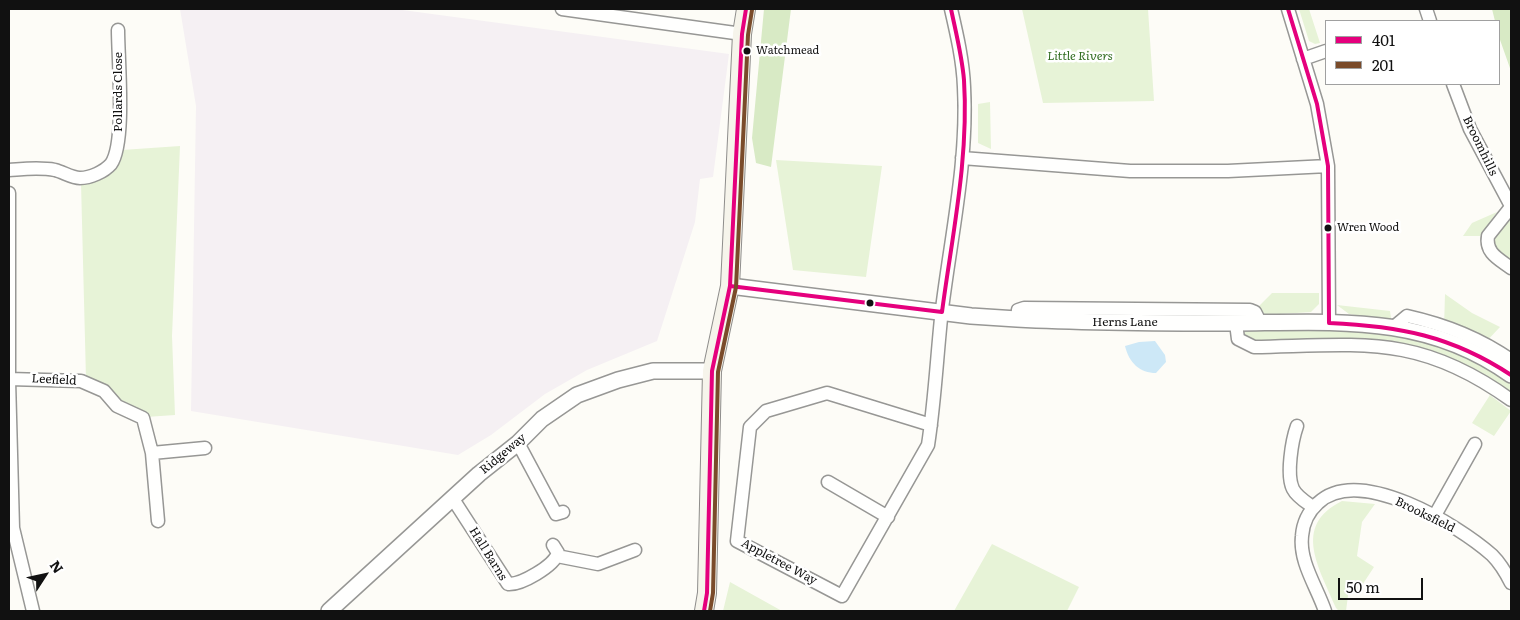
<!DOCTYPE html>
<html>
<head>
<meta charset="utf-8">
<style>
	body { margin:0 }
	#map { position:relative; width:1520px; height:620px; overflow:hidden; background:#fdfcf7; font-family:Literata,serif }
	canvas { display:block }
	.frame { position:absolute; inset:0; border:10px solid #111; pointer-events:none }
	.legend { position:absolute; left:1325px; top:20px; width:175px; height:65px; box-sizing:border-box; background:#fff; border:1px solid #a0a0a0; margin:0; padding:6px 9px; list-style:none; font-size:15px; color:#111 }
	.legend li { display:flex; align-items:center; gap:10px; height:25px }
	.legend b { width:25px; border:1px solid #a0a0a0 }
	.north { position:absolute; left:20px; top:550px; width:50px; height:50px; -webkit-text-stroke:4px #fff; paint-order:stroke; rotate:55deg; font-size:14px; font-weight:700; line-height:20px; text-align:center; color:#111 }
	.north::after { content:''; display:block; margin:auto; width:18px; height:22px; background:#111; clip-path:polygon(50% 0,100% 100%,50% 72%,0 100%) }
	.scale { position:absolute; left:1338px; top:578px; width:85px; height:22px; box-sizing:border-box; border:2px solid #111; border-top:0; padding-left:6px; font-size:15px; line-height:18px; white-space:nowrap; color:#111; -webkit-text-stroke:4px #fff; paint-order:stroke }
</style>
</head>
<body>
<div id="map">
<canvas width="1520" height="620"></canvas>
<div class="frame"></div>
<ul class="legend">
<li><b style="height:6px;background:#e5007d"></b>401</li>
<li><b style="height:6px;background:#7a4b2a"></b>201</li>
</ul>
<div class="north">N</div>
<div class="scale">50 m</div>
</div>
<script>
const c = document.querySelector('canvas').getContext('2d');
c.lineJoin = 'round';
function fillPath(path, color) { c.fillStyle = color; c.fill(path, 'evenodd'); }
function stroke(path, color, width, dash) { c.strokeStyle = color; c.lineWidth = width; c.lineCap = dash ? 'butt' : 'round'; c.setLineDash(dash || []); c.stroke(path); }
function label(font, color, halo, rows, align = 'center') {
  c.font = font + ' Literata,serif'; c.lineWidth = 5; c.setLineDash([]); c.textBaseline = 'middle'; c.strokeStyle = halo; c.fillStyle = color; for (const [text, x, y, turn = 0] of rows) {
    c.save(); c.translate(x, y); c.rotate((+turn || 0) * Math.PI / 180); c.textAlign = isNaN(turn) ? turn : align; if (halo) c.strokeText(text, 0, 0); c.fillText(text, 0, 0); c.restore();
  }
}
fillPath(new Path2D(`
	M180 9H395L729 54 713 177 700 179 695 222 657 341 587 370 545 394 491 435 458 455 191 411 196 106Z`), '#f5f0f3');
fillPath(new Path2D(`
	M1022 9H1148L1154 101 1043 103Z
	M1299 9H1309L1320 43 1315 44 1309 41Z
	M990 102 991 149 978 143V104Z
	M180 146 172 336 175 415 146 417 120 405 86 379 81 183 122 150Z
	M776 160 882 166 866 277 793 270Z
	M1497 212 1480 236H1463L1472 223Z
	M1511 219V263L1497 253 1491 240Z
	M1272 293H1319V304L1311 312 1265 315 1259 306Z
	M1445 294 1472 313 1500 327 1484 344 1444 328Z
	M1337 305 1390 311 1391 318 1387 320 1349 314Z
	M1246 329 1395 330 1446 348 1488 367 1511 382V396L1472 368 1445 356 1258 343 1244 336Z
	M1490 395 1511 411 1494 436 1472 423Z
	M1342 501 1375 504 1362 522 1357 556 1374 567 1357 593 1349 588 1346 611H1339L1336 608C1320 569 1291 526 1342 501Z
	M992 544 1079 587 1067 611H954Z
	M730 582 782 611H723Z`), '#e7f3d7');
fillPath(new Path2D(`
	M764 9H791L771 167 756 163 752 138Z
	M1492 9H1511V71L1499 37V21H1495Z`), '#d8eac5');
fillPath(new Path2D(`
	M1155 341 1165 355 1166 362 1156 373C1140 373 1129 363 1125 346L1139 342Z`), '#cde8f7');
const minor = new Path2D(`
	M562 9 742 34
	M1288 9 1317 104 1328 166 1329 323
	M1426 9 1430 21
	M1303 59 1326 51
	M1453 84 1470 129 1511 206
	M962 158 1130 171H1228L1328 166
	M9 170C24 169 39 167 55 170 63 172 72 178 80 178 90 178 104 172 111 164 126 143 118 59 118 30
	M9 193V377
	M1511 207 1488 236C1485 253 1499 259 1511 268
	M1017 319 1018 310 1024 308 1250 310 1255 312 1260 322
	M1236 323 1238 339 1254 347C1361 345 1418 333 1511 400
	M1395 326 1407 316C1443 324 1481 339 1511 360
	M9 379 81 381 104 391 117 406 143 418 152 453 158 521
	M9 380 13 528 33 611
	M931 425 827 393 766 411 750 427 737 541 842 596 928 445C935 400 937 354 942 309 951 236 968 161 964 87 963 61 957 35 951 9
	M1297 426C1292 440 1286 475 1293 489 1297 497 1306 502 1313 507
	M518 443 556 514 563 512
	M152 453 205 448
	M828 482 888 517
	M453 499 508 584C521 585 554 566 558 553L553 545
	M1434 517 1475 444
	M557 556 598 564 635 550
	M1325 611C1317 587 1299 562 1302 536 1303 522 1308 512 1318 503 1359 464 1458 525 1492 555 1500 563 1506 573 1511 583`);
const tertiary = new Path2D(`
	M730 286 971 316 1017 319C1090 323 1164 323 1237 323 1336 322 1427 314 1511 375
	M329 611 479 474 518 443 542 419 577 395 618 380 653 371H712`);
const secondary = new Path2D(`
	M704 611 707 593 712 371 730 286 742 34 746 9`);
stroke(minor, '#979795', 15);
stroke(tertiary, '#979795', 18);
stroke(secondary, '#8e8d8b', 20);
stroke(minor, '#fffffe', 12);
stroke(tertiary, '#fffffe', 15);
stroke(secondary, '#f6f4eb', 18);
stroke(new Path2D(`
	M1288 9 1317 104 1328 166 1329 323C1399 326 1452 336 1511 375
	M730 286 942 312C952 236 969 158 964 80 962 56 956 33 951 9
	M704 611 707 593 712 371 730 286 742 34 746 9`), '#e5007d', 4);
stroke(new Path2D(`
	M710 611 713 593 718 372 736 287 748 35 752 10`), '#7a4b2a', 4);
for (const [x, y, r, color] of [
	[747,51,4.5,"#111"],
	[1328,228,4.5,"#111"],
	[870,303,4.5,"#111"]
]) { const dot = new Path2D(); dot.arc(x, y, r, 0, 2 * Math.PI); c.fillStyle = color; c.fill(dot); stroke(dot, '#fff', 2); }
label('11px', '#111', '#fff', [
	["Watchmead",756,51],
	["Wren Wood",1337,228]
], 'left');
label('italic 12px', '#2f6b1f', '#fff', [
	["Little Rivers",1080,56]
]);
label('12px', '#111', '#fff', [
	["Pollards Close",118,92,-90],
	["Broomhills",1480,146,64],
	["Herns Lane",1125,322],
	["Leefield",54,380,3],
	["Ridgeway",503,454,-40],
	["Brooksfield",1425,515,26],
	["Hall Barns",488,554,58],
	["Appletree Way",779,562,28]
]);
</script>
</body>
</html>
